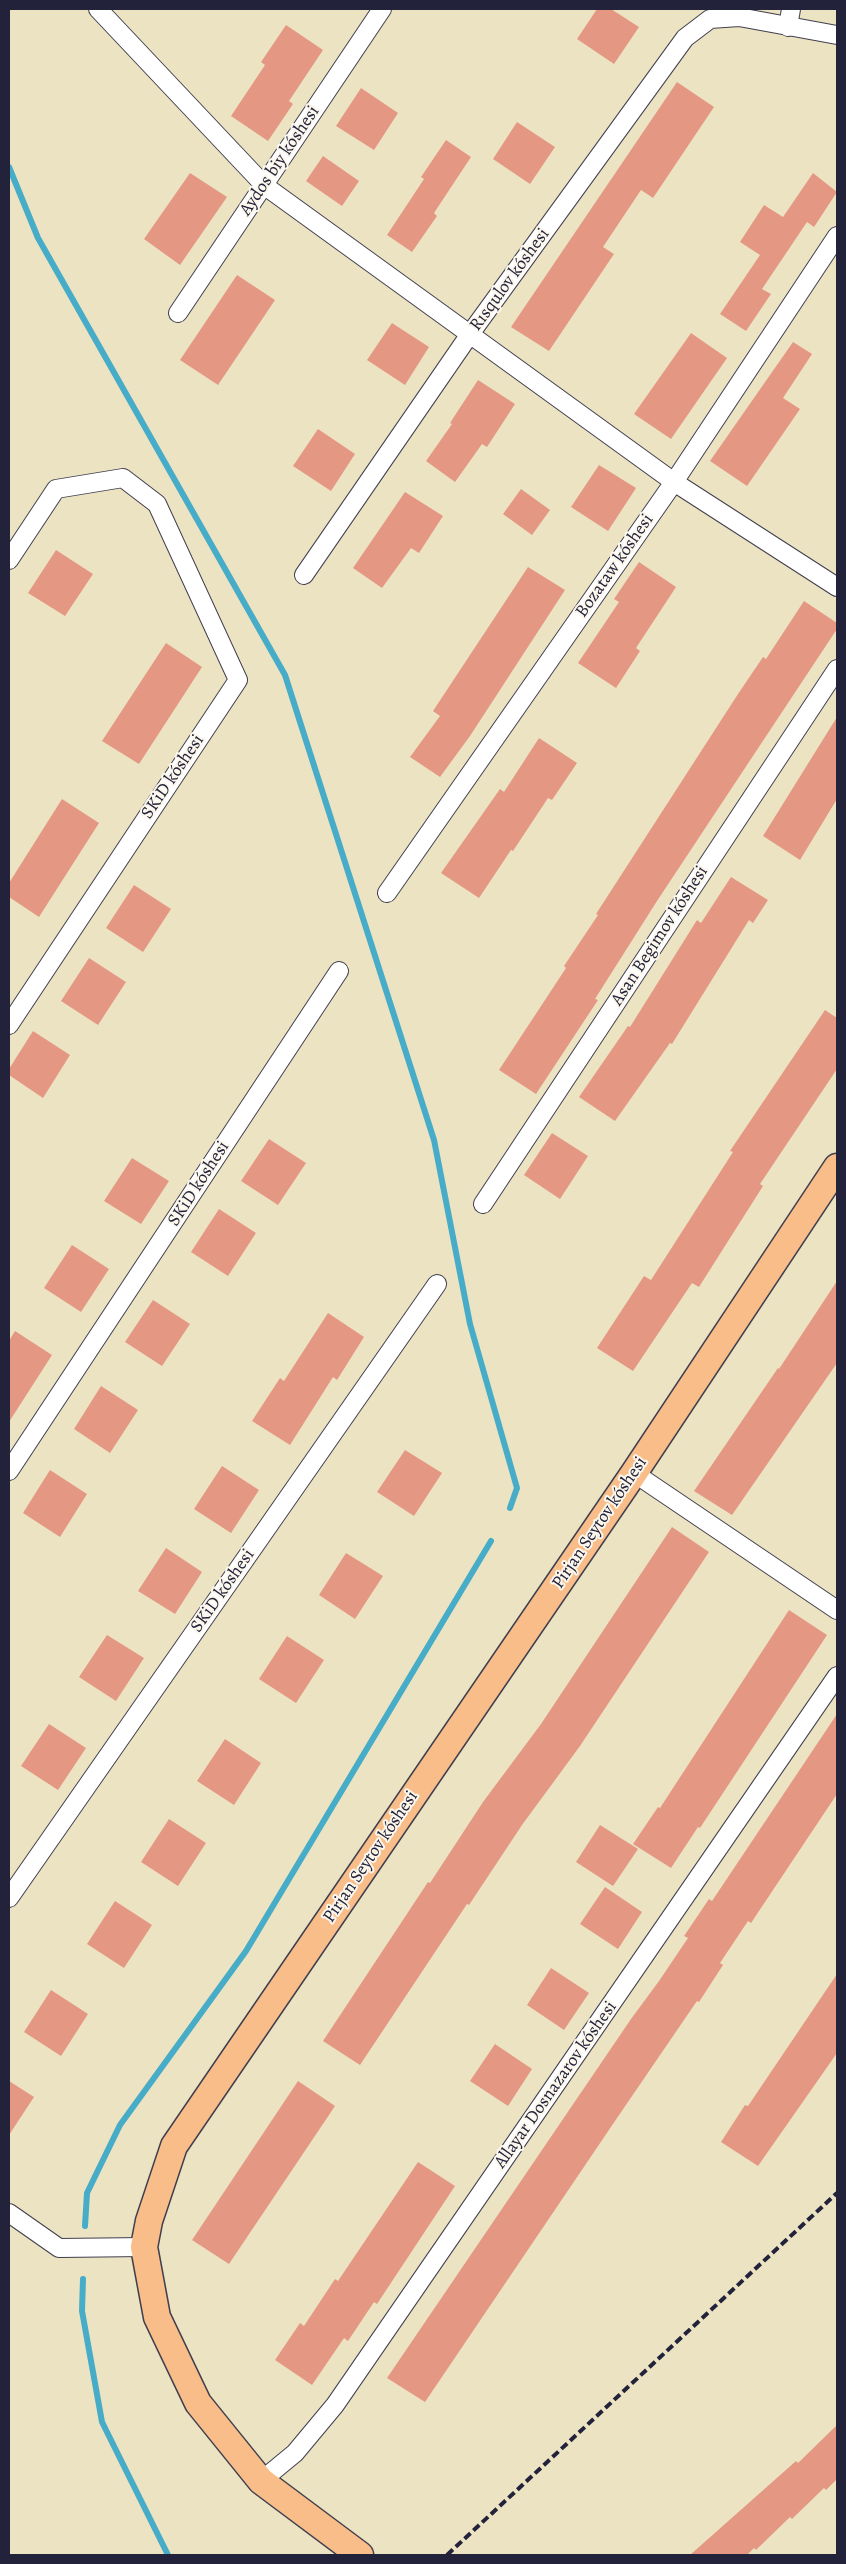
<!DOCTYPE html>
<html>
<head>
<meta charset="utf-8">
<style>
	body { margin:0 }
	#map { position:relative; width:846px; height:2564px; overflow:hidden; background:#ece3c2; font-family:Alegreya,serif }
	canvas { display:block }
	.frame { position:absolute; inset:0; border:10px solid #22223b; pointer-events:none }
</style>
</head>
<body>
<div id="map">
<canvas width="846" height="2564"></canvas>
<div class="frame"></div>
</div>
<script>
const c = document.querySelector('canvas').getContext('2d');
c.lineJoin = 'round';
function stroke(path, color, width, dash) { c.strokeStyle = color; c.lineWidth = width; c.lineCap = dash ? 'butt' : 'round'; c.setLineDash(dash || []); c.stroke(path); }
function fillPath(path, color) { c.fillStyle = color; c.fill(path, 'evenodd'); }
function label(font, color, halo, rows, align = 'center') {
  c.font = font + ' Alegreya,serif'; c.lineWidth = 4; c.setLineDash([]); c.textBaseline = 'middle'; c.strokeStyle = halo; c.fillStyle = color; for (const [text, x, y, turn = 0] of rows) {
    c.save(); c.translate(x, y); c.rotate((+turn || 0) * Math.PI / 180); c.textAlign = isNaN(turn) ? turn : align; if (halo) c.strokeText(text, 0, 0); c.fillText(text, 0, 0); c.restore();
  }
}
stroke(new Path2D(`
	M9 167 38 238 285 675 434 1140 470 1324 517 1488 510 1508
	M85 2226 87 2193 120 2125 246 1951 491 1541
	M83 2279 82 2311 102 2422 168 2555`), '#47acc7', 6);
fillPath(new Path2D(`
	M597 9H611L639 27 614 64 577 39Z
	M286 25 323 50 289 101 293 104 268 141 231 116 265 65 261 62Z
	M677 82 714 107 653 198 641 190 603 247 614 254 549 351 511 327Z
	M361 88 398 113 374 150 336 126Z
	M517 122 555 147 530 184 493 159Z
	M446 140 471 157 434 213 437 216 412 252 387 235 424 179 421 177Z
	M323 156 359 181 342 206 306 181Z
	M190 173 227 197 180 265 144 239Z
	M813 173 837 192 814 227 807 222 762 289 771 294 746 331 720 314 760 255 740 242 764 205 783 217Z
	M237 275 275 300 218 385 180 360Z
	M392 323 429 347 405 385 367 360Z
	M691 333 727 358 671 439 634 414Z
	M793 342 812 354 783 398 800 409 747 486 710 461Z
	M478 380 515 404 487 447 482 444 455 482 426 461 452 424 450 423Z
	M318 429 355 454 331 491 293 466Z
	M599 465 636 488 608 531 571 507Z
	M521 489 550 510 532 535 503 514Z
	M405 492 443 516 419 553 411 548 382 588 353 568Z
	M56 550 93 574 65 616 28 593Z
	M639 562 676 587 636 648 640 651 616 688 578 663 619 602 614 599Z
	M528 567 565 590 470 736 440 777 410 757 440 716 433 711Z
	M804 601 837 623V629L657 901 595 999 598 1000 536 1094 499 1070 566 968 564 966 598 915 596 914 738 694 763 657 766 659Z
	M166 643 202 667 139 764 102 741Z
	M837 717V799L800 860 763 836Z
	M539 738 577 763 552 800 548 798 513 851 511 850 479 898 441 873 500 789 504 792Z
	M62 799 99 823 39 917 9 897V883Z
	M731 877 768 900 753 923 749 920 672 1044 670 1043 615 1121 579 1097 628 1026 630 1027 697 920 701 923Z
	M134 885 171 909 143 952 106 928Z
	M89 958 126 982 98 1025 61 1001Z
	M825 1010 837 1018V1069L760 1184 763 1186 699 1287 692 1283 633 1371 597 1348 644 1276 651 1280 733 1152 730 1151Z
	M33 1031 70 1055 43 1098 9 1075V1069Z
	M552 1133 588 1156 560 1199 524 1175Z
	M269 1139 306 1163 278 1205 241 1181Z
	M132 1158 169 1181 141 1224 104 1201Z
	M219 1209 256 1233 228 1276 191 1252Z
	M72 1245 109 1269 81 1312 44 1288Z
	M837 1281V1363L732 1515 694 1491 778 1368 779 1369Z
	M153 1300 190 1324 162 1366 125 1342Z
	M328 1313 364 1337 337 1380 333 1377 290 1445 252 1421 280 1378 284 1381Z
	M15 1331 52 1355 9 1422V1341Z
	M101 1386 138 1410 110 1453 74 1429Z
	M405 1450 442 1473 414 1516 377 1492Z
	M222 1466 259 1490 231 1533 194 1509Z
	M50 1470 87 1494 60 1537 23 1513Z
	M672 1527 709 1552 580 1746 522 1825 469 1905 467 1904 360 2065 323 2041 428 1882 430 1883 483 1802 541 1724Z
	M166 1548 202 1572 175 1614 138 1591Z
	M346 1553 383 1576 355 1619 319 1595Z
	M789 1610 827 1635 700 1828 698 1827 671 1868 633 1844 658 1807 660 1808Z
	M107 1635 144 1658 116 1701 79 1677Z
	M287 1636 324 1660 296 1703 259 1679Z
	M837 1714V1794L751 1923 748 1921 720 1963 723 1965 699 2002 697 2001 617 2118 425 2402 387 2378 631 2019 659 1981 688 1938 684 1936 709 1899 712 1901Z
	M49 1724 86 1748 58 1790 21 1766Z
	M225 1739 261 1763 234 1805 197 1781Z
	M169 1819 206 1843 178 1886 141 1862Z
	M600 1825 638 1849 613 1886 576 1862Z
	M605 1887 642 1912 618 1949 580 1924Z
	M115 1901 152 1925 124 1968 87 1944Z
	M551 1968 589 1993 564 2030 527 2005Z
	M837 1974V2053L758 2166 721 2142 745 2105 748 2106Z
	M51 1990 88 2014 61 2056 24 2032Z
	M495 2044 532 2069 508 2106 470 2081Z
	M9 2081 34 2097 9 2135Z
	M298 2081 335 2106 229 2264 192 2240Z
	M418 2162 455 2186 377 2304 374 2302 348 2341 344 2338 312 2385 275 2360 300 2323 304 2326 335 2279 338 2281Z
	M837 2425V2479L826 2490 824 2488 792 2519 790 2517 756 2550 754 2548 747 2555H690L796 2461 798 2463Z`), '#e49883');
const street = new Path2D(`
	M98 9 265 186 674 482 837 587
	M788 27 791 9
	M178 313 382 9
	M9 560 56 489 123 478 157 504 238 680 9 1025
	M304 575 470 334 685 38 710 19 739 17 837 35
	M387 893 674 482 837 236
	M483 1204 837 669
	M9 1471 339 971
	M634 1473 837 1610
	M9 1898 437 1284
	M9 2213 59 2248 144 2247
	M261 2481 295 2453 335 2405 837 1676`);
const primary = new Path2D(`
	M360 2555 261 2481 198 2403 157 2317 144 2247 149 2221 174 2146 634 1473 837 1167`);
stroke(street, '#403f4f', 20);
stroke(primary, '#403f4f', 29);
stroke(street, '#fff', 18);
stroke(primary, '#f8bd88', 26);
stroke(new Path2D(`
	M447 2555 837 2193`), '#22223b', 4, [8, 4]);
label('18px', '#22223b', '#fbf7ec', [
	["Aydos biy kóshesi",280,161,-56],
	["Rısqulov kóshesi",510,280,-54],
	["Bozataw kóshesi",615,566,-55],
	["SKiD kóshesi",173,777,-56],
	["Asan Begimov kóshesi",660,936,-57],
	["SKiD kóshesi",199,1184,-57],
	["Pirjan Seytov kóshesi",600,1523,-56],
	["SKiD kóshesi",223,1591,-55],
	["Pirjan Seytov kóshesi",371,1857,-56],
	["Allayar Dosnazarov kóshesi",556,2085,-55]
]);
</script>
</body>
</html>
